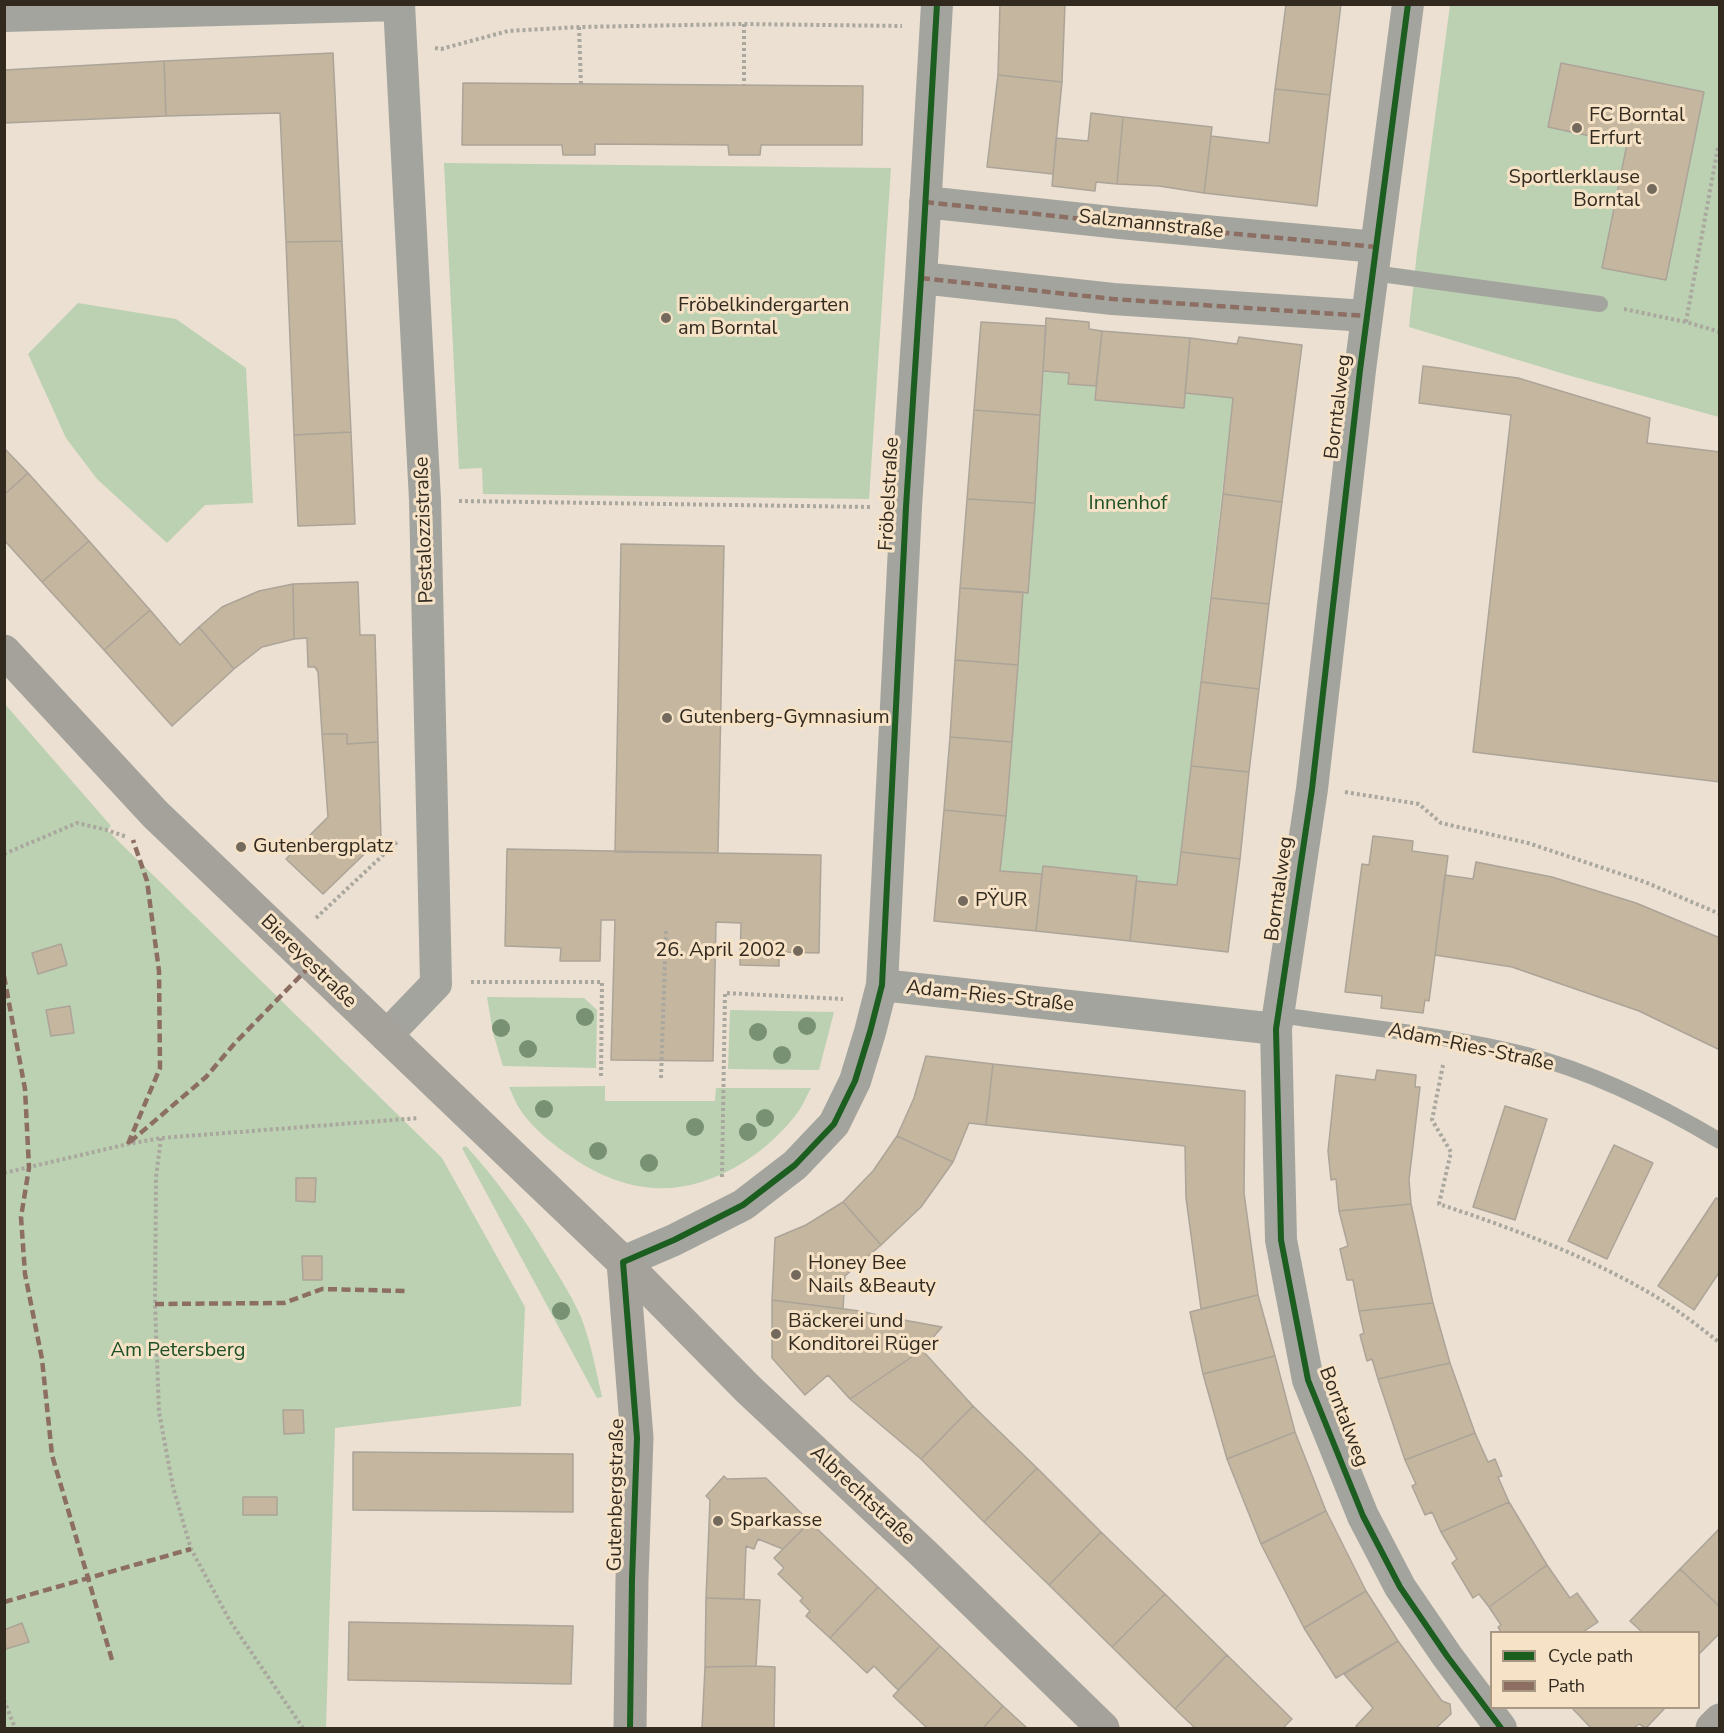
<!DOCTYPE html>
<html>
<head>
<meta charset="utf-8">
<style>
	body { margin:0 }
	#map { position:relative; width:1724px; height:1733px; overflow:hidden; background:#ebe0d1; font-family:"Nunito Sans",sans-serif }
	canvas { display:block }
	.frame { position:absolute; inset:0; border:6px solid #322a1f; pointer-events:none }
	.legend { position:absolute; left:1490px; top:1631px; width:210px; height:78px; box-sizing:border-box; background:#f6e2c6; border:2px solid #a89883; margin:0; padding:8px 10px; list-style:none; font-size:18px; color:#322a1f }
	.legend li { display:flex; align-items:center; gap:12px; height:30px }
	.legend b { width:30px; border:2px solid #a89883 }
</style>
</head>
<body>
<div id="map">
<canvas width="1724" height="1733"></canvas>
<div class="frame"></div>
<ul class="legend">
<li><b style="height:8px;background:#1b5e20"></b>Cycle path</li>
<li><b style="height:8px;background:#8d6e63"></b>Path</li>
</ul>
</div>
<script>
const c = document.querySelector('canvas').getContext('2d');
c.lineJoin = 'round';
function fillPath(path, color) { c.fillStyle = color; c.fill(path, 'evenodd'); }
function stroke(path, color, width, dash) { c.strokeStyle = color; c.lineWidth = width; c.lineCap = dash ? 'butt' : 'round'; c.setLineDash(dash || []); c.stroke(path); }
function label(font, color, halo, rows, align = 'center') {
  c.font = font + ' "Nunito Sans",sans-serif'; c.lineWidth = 6; c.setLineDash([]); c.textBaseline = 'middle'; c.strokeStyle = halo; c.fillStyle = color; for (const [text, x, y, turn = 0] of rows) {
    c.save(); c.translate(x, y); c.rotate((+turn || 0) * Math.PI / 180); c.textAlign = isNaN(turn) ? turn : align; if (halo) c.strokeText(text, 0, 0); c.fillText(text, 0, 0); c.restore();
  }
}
fillPath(new Path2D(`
	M1450 5H1719V417L1571 376 1409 327 1417 252Z
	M444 163 891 168 869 499 483 494 482 468 459 469Z
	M78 303 176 319 246 368 253 503 205 505 167 543 97 479 66 438 28 354Z
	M1043 371 1069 373 1068 384 1096 386V400L1183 408 1185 393 1233 398 1177 885 1136 881V876L1044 866 1042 874 1000 871 1012 742 1023 592 1028 593Z
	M4 703 111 826 107 830 442 1158 525 1307 521 1406 335 1428 326 1728H5Z
	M487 997 584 998 597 1010 596 1068 503 1066 493 1033Z
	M730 1010 834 1012 819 1070 728 1069Z
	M605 1086V1101H715L716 1088H811C806 1097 802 1108 795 1116 763 1157 707 1192 653 1188 625 1186 599 1175 576 1160 556 1147 535 1131 521 1111 516 1104 513 1095 509 1087Z
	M466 1146C499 1182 527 1222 552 1265 562 1281 573 1299 581 1317 591 1343 596 1370 602 1397L597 1398 462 1148Z`), '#bbd1b2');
const building = new Path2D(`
	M1000 4H1065L1062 82 998 75Z
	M1286 4H1341L1330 95 1275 89Z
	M333 53 342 241 286 242 280 113 166 116 164 61Z
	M164 61 166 116 4 123V70Z
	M1561 63 1704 92 1666 280 1602 268 1627 144 1548 127Z
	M998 75 1062 82 1053 174 987 167Z
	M463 83 863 86 862 145H761L760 155H729L728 145 595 144V155H563L562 145H462Z
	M1275 89 1330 95 1317 206 1204 193 1211 136 1269 143Z
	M1091 113 1123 117 1117 184 1096 182 1095 191 1052 186 1056 138 1088 141Z
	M1123 117 1212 127 1204 193 1159 186 1117 184Z
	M342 241 351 432 294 435 286 242Z
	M1046 318 1089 322V329L1102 331 1096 386 1068 384 1069 373 1043 371Z
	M981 322 1046 326 1040 415 974 410Z
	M1102 331 1190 338 1184 408 1095 400Z
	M1239 337 1302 345 1282 502 1223 494 1233 398 1185 393 1190 338 1237 344Z
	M1423 366 1518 378 1650 418 1647 443 1720 452V782L1473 752 1511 415 1419 403Z
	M974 410 1040 415 1035 503 967 499Z
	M351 432 355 524 298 526 294 435Z
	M4 448 28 473 4 495Z
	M28 473 89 541 42 582 4 540V495Z
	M1223 494 1282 502 1269 604 1211 598Z
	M967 499 1035 503 1028 593 960 588Z
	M89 541 150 610 104 650 42 582Z
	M621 544 724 546 718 853 615 852Z
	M358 582 360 635H375L378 742 347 744V734H322L318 672 315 667H308L307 638 294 639 293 584Z
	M293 584 294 639 262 647 234 669 199 627 222 607 259 591Z
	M960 588 1023 592 1018 665 955 660Z
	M1211 598 1269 604 1259 689 1201 682Z
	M150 610 180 645 199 627 234 669 172 726 104 650Z
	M955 660 1018 665 1012 742 950 737Z
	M1201 682 1259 689 1249 772 1191 766Z
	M322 734H347V744L378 742 381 838 323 894 286 859 328 817Z
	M950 737 1012 742 1006 816 944 810Z
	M1191 766 1249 772 1240 859 1181 852Z
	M944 810 1006 816 1000 871 1042 874 1036 931 934 921Z
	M1373 836 1413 841 1412 851 1448 856 1429 1001 1425 1000 1423 1013 1381 1008 1382 996 1345 992 1362 864 1369 865Z
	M507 849 821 855 819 953 779 952V966L740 965 741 923 716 922 713 1061 611 1060 615 920H601L600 961H560L561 948 505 946Z
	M1181 852 1240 859 1228 952 1130 941 1136 881 1177 885Z
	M1476 862 1552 877 1636 903 1720 938V1050L1639 1011 1512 967 1435 955 1445 875 1473 879Z
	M1043 866 1137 876 1130 941 1036 931Z
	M61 944 67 965 38 974 32 953Z
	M70 1006 74 1033 51 1036 46 1010Z
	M926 1056 993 1064 986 1125 969 1123 953 1162 897 1136 914 1098Z
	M993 1064 1245 1091 1244 1193 1258 1295 1201 1309 1186 1198 1185 1146 986 1125Z
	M1377 1070 1416 1075 1415 1087H1420L1409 1180 1411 1204 1339 1211 1336 1179 1331 1180 1328 1151 1336 1075 1375 1080Z
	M1505 1106 1547 1119 1515 1220 1473 1207Z
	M897 1136 953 1162 921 1207 881 1245 843 1202 873 1171Z
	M1614 1145 1653 1163 1607 1259 1568 1241Z
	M296 1178H316L315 1202 296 1201Z
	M1716 1198 1720 1200V1271L1694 1310 1658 1286Z
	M843 1202 881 1245 845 1276 843 1309 772 1300 775 1238 806 1225Z
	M1411 1204 1433 1303 1359 1311 1353 1280H1347L1340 1249 1348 1246 1339 1211Z
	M302 1256H322V1280H303Z
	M1258 1295 1275 1356 1203 1374 1190 1312Z
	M772 1300 860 1311 882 1316 942 1327 922 1350 850 1399 828 1375 805 1395 772 1358Z
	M1433 1303 1450 1363 1378 1379 1372 1359 1367 1361 1360 1335 1364 1333 1359 1311Z
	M922 1350 973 1406 921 1459 850 1399Z
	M1275 1356 1295 1432 1227 1459 1203 1374Z
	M1450 1363 1475 1433 1405 1460 1378 1379Z
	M973 1406 1037 1468 984 1522 921 1459Z
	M283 1410H303L304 1433 284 1434Z
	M1295 1432 1326 1511 1261 1544 1227 1459Z
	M1475 1433 1488 1462 1495 1459 1502 1476 1498 1477 1509 1502 1441 1532 1432 1512 1425 1515 1412 1486 1416 1484 1405 1460Z
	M353 1452 573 1454V1512L353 1510Z
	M1037 1468 1101 1532 1049 1585 984 1522Z
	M724 1476 727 1479 766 1478 810 1522 783 1549 758 1539 754 1549 746 1546 744 1599 706 1598 710 1500 706 1496Z
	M243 1497H277V1515H243Z
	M1509 1502 1547 1565 1489 1607 1479 1594 1473 1598 1452 1563 1457 1559 1441 1532Z
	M1326 1511 1366 1591 1304 1628 1261 1544Z
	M810 1522 878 1587 830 1638 806 1616 810 1611 800 1601 803 1598 778 1574 784 1568 774 1558Z
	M1720 1528V1607L1680 1569Z
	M1101 1532 1165 1594 1112 1647 1049 1585Z
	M1547 1565 1570 1598 1577 1593 1598 1622 1583 1632H1501L1498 1627 1501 1625 1489 1607Z
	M1680 1569 1720 1607V1633L1698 1655V1632H1642L1630 1621Z
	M878 1587 940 1646 898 1690 874 1666 867 1673 830 1638Z
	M1366 1591 1398 1641 1336 1678 1304 1628Z
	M1165 1594 1227 1655 1175 1709 1112 1647Z
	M706 1598 760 1600 756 1666 705 1667Z
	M349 1622 573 1626 571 1684 348 1680Z
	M22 1623 29 1642 6 1649 4 1630Z
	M1398 1641 1442 1701 1450 1704 1451 1714 1436 1728H1358L1356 1726 1373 1708 1344 1674Z
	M940 1646 1003 1706 983 1728H927L893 1696Z
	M1227 1655 1292 1719 1283 1728H1195L1175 1709Z
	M756 1666 775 1667 774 1728H702L705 1667Z
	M1003 1706 1027 1728H983Z
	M1572 1708H1665L1646 1728 1639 1724 1634 1728H1591Z`);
fillPath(building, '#c4b69f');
stroke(building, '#aca498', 1.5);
stroke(new Path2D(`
	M744 24V85
	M579 27 581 84
	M435 48 441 49 508 31 579 27 744 24 902 26
	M1624 309 1686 322 1720 332
	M1686 322 1718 147
	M459 501 871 507
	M1345 792 1419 804 1441 823 1528 843 1645 882 1720 914
	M4 854 77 823 107 830 127 837
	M316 918 398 841
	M471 982H602L601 1078
	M1443 1065 1432 1120 1451 1152 1439 1204C1511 1228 1582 1254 1648 1292 1673 1306 1697 1325 1720 1343
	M661 1078 666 929
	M161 1138 156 1177 155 1304 159 1412 173 1487 191 1549 230 1621 303 1728
	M4 1173 128 1144 161 1138 419 1118
	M722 1177 725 993 843 999
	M4 1700 15 1728`), '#aaa79f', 4, [3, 3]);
stroke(new Path2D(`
	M1373 273 1600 304
	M1279 1015C1362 1027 1446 1035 1527 1055 1593 1072 1661 1106 1720 1141`), '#a3a49e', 16);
stroke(new Path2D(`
	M1408 4 1360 370 1312 789 1276 1029 1281 1240 1308 1380 1363 1516 1400 1587 1447 1656 1501 1728
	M4 16 399 5
	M925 202 1120 223 1376 247
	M921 278 1113 299 1366 316
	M882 985 1276 1029
	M386 1036 436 984 425 500 399 4
	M623 1262 674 1240 743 1205 795 1165 834 1124 855 1081 870 1032 882 985 906 507 921 278 937 4`), '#a3a49e', 32);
stroke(new Path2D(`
	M4 651 155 814 623 1262 748 1389 924 1554 1103 1728
	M623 1262 637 1438 632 1579 630 1728
	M1712 1728 1720 1720`), '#a4a29b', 33);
stroke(new Path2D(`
	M925 202 1120 223 1376 247
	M921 278 1113 299 1366 316
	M4 976 25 1089 29 1168 21 1217 25 1274 42 1359 52 1455 112 1660
	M130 1142 206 1077 235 1043 312 964
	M128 1144 160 1068 159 971 147 881 133 840
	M155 1304 284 1303 322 1289 405 1291
	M4 1602 191 1549`), '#8d6e63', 4.5, [9, 4.5]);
stroke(new Path2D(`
	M1408 4 1360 370 1312 789 1276 1029 1281 1240 1308 1380 1363 1516 1400 1587 1447 1656 1501 1728
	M630 1728 632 1579 637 1438 623 1262 674 1240 743 1205 795 1165 834 1124 855 1081 870 1032 882 985 906 507 921 278 937 4`), '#1b5e20', 6);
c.fillStyle = '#799173';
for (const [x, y] of [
	[585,1017],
	[807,1026],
	[501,1028],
	[758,1032],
	[528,1049],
	[782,1055],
	[544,1109],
	[765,1118],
	[695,1127],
	[748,1132],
	[598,1151],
	[649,1163],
	[561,1311]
]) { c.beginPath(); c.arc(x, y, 9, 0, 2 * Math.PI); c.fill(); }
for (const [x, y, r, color] of [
	[1577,128,6,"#736a5d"],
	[1652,189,6,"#736a5d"],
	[666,318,6,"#736a5d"],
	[667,718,6,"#736a5d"],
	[241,847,6,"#736a5d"],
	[963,901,6,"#736a5d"],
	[798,951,6,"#736a5d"],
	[796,1275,6,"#736a5d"],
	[776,1334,6,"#736a5d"],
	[718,1521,6,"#736a5d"]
]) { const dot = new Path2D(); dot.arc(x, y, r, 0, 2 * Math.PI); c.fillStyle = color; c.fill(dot); stroke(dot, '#f6e2c6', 2); }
label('20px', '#322a1f', '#f6e2c6', [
	["FC Borntal",1589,116],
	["Erfurt",1589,139],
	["Sportlerklause",1640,178,"right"],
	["Borntal",1640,201,"right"],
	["Fröbelkindergarten",678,306],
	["am Borntal",678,329],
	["Gutenberg-Gymnasium",679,718],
	["Gutenbergplatz",253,847],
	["PŸUR",975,901],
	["26. April 2002",786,951,"right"],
	["Honey Bee",808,1264],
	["Nails &Beauty",808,1287],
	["Bäckerei und",788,1322],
	["Konditorei Rüger",788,1345],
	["Sparkasse",730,1521]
], 'left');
label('20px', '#322a1f', '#f6e2c6', [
	["Salzmannstraße",1151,225,6],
	["Borntalweg",1339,407,-83],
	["Fröbelstraße",890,494,-87],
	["Pestalozzistraße",425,530,-92],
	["Borntalweg",1280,889,-82],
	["Biereyestraße",308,962,44],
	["Adam-Ries-Straße",990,997,6],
	["Adam-Ries-Straße",1471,1048,12],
	["Borntalweg",1343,1417,69],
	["Gutenbergstraße",617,1495,-89],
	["Albrechtstraße",862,1496,43]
]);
label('20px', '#1c5026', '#f6e2c6', [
	["Innenhof",1128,504],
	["Am Petersberg",178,1351]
]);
</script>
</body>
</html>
